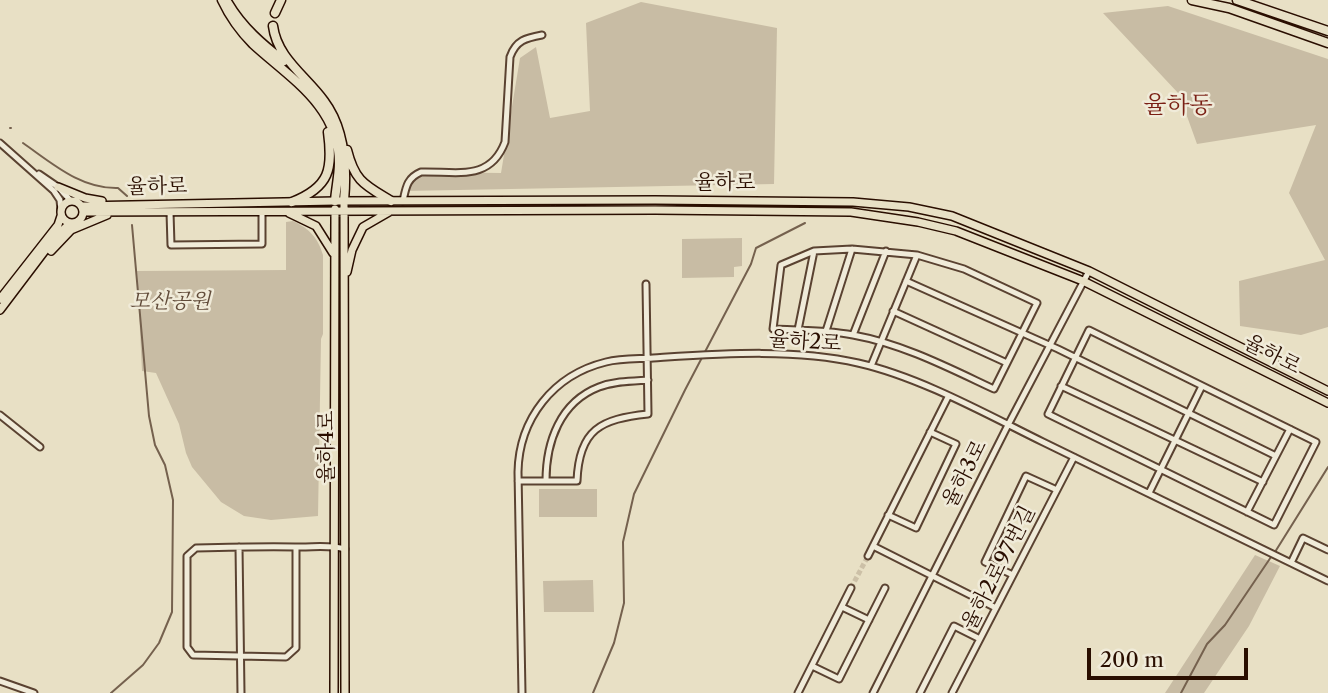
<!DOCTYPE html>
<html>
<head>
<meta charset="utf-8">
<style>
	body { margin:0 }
	#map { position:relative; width:1328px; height:693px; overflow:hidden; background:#e8e0c5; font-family:"Libre Caslon Text",serif }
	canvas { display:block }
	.scale { position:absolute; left:1087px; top:648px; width:161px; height:32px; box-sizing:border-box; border:4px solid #2a0e00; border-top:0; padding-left:9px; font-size:21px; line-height:24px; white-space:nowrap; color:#2a0e00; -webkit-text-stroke:5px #f0ebd9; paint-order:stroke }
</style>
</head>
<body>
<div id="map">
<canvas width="1328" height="693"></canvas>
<div class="scale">200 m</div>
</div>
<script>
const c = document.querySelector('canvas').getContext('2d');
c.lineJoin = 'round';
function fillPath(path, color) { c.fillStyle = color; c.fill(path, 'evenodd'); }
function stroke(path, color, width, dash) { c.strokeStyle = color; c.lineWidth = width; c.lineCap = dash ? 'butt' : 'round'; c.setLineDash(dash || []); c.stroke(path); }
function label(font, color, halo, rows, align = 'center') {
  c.font = font + ' "Libre Caslon Text","Noto Serif KR",serif'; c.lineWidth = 5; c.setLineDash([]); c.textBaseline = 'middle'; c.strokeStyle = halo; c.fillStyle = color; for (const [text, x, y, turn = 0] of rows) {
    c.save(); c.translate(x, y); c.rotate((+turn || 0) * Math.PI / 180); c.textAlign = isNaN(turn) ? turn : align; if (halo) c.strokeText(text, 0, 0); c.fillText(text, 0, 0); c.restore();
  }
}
fillPath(new Path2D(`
	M641 2 777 28 774 184 405 191 407 182 421 172 501 173 520 58 536 47 550 118 590 111 586 23Z
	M1168 6 1328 59V327L1301 335 1240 326 1239 281 1325 260 1289 193 1316 125 1197 144 1179 94 1103 13Z
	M293 221C310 229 318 238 323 255V334L321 339 318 516 271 520 244 516 221 502 192 467 186 453 179 424 156 373 142 371 137 271 286 270V222Z
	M742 238V266L734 267V277L682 278V239Z
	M539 489H597V517H539Z
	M1255 555 1280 566 1249 626 1204 693H1165Z
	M593 580 594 612H544L543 581Z`), '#c8bca4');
stroke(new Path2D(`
	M10 128H11
	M23 143C53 164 81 189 118 188L127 196
	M1275 552 1328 467
	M111 693 143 665 159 643 172 612 173 500 165 465 155 445 149 416 132 225
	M593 693 614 643 624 603 623 542 634 494 685 390 751 264 756 248 805 223
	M1181 693 1207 644 1225 625 1271 557`), '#75614e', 2);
stroke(new Path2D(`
	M851 588 868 556`), '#ccc0a7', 5, [5, 2.5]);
const minor = new Path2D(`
	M0 143 54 191 60 200 61 210
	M39 174 58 187 71 201
	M403 201C406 187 407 178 421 172 456 171 490 182 505 142L510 57C516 40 526 38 542 35
	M170 212 171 245 262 244V212
	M852 249 917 255 964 269 1037 303 994 389C949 368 903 344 853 335 827 330 799 330 773 329L781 265 814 251Z
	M906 281 1058 349 1276 456
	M893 311 1007 363
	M798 330 814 251
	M1089 330 1316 442 1274 525 1048 414Z
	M826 331 852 249
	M853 335 886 251
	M871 366 917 255
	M1061 386 1263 482
	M0 415 40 447
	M518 481H577C579 429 601 419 648 414L646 284
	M546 481C546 442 560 402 599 387 615 381 632 381 648 380
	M1149 493 1202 386
	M1247 512 1290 429
	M888 515 916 528 956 444 930 432
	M873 546 996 608
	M239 547 241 693
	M296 547V648L286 657 193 655 187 647V556L196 548C231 547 266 546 301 547 316 547 330 545 345 549
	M868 556 948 397
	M1291 563 1303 538 1328 550
	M1013 575 985 562 1026 476 1057 490
	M842 607 869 620
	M812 666 839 679 885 588
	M0 681 34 693
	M522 693 518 472C519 419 553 375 606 362 621 358 638 359 653 358 717 354 795 348 858 363 920 377 986 414 1043 442 1138 488 1233 534 1328 581
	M798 693 851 588
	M873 693 1008 425 1089 271
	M920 693 954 626 980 639
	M952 693 1074 457`);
const major = new Path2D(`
	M58 187 85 198 102 201
	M61 212a11 11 0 1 1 22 0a11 11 0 1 1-22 0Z
	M344 201 345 693
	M81 206 335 201 655 200 853 202 909 207 952 216 1089 271 1328 391
	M83 212 655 210 851 212 918 222 956 231 1083 281 1328 403
	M289 213 316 226 333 253
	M51 251 71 230 107 215
	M347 272 352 250 363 227 389 212
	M0 299 58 225 61 216
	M0 310 56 236 67 226 74 223
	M334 693 335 209`);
const highway = new Path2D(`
	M222 0C230 17 240 31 253 44 290 78 339 106 339 163 339 175 336 188 335 201
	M1192 0 1229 8 1328 43
	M1237 0 1328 31
	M228 3C242 27 263 45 284 61
	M275 13 281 0
	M273 26C277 58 306 76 324 101 345 129 347 168 344 201
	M347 150C355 182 365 185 391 201
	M292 202C330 187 333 169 328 132`);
stroke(minor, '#5a4231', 9);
stroke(major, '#2a0e00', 10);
stroke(highway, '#2a0e00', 11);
stroke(minor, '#f0ebd9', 5);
stroke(major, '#e8e0c5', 7);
stroke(highway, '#e8e0c5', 8);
label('21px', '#2a0e00', '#f0ebd9', [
	["율하로",725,183],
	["율하로",157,187,-1],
	["율하2로",805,342,4],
	["율하로",1272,355,27],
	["율하4로",327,447,-90],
	["율하3로",965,474,-63],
	["율하2로97번길",999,568,-63]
]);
label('italic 21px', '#614b39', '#f0ebd9', [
	["모산공원",170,302]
]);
label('24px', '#7a1f14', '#f0ebd9', [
	["율하동",1178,106]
]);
</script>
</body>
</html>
